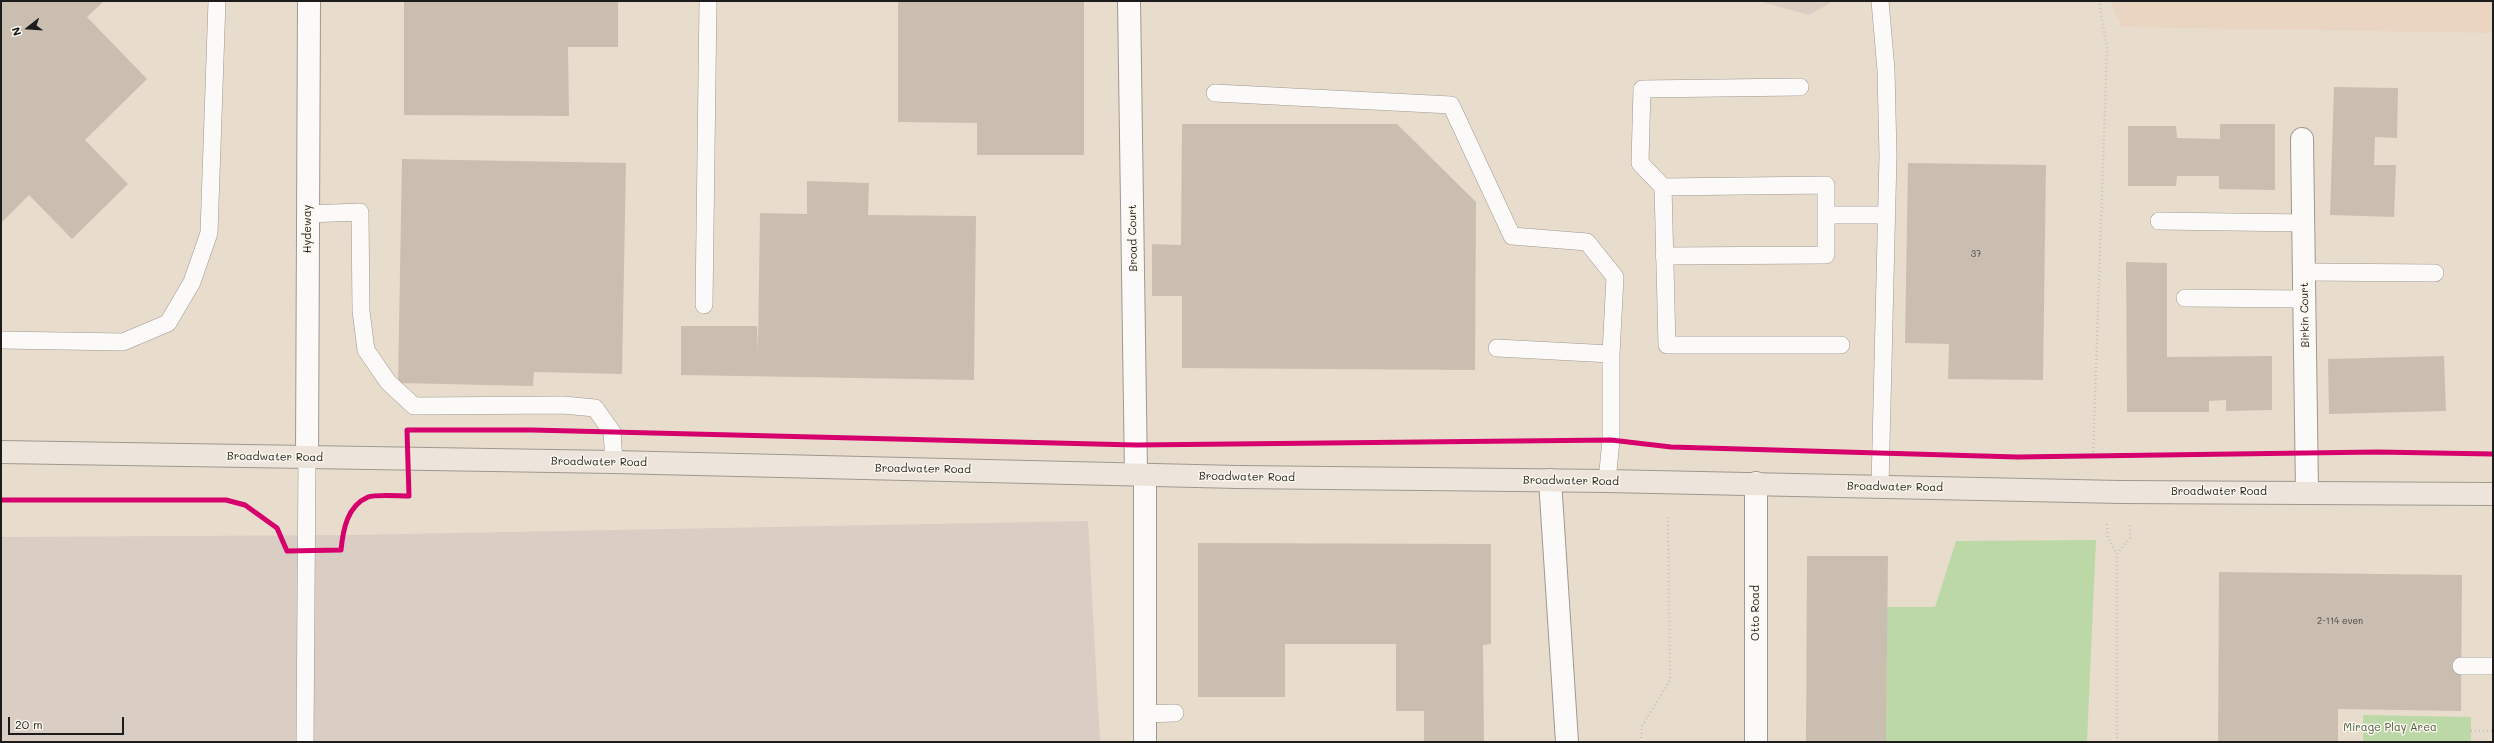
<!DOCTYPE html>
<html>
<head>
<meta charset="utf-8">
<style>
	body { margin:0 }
	#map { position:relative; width:2494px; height:743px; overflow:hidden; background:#e8ddcd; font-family:Mali,sans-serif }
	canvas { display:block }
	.frame { position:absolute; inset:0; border:2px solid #1c1c1c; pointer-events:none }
	.north { position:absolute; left:8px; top:8px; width:40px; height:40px; -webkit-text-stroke:3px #fbf7ec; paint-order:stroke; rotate:253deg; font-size:11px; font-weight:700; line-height:16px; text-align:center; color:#1c1c1c }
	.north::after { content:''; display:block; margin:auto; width:14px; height:18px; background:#1c1c1c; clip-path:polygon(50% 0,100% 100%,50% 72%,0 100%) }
	.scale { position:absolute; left:8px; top:717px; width:116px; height:18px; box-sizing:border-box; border:2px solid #1c1c1c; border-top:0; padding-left:5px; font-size:12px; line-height:14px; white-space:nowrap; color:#1c1c1c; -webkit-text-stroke:3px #fbf7ec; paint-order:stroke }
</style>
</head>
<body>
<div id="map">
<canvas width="2494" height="743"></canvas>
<div class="frame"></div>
<div class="north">N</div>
<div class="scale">20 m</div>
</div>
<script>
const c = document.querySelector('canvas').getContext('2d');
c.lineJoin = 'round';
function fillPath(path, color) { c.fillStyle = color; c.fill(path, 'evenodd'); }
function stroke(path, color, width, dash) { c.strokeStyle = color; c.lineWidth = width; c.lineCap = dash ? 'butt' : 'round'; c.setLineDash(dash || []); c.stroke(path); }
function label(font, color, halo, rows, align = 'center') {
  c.font = font + ' Mali,sans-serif'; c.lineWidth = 3; c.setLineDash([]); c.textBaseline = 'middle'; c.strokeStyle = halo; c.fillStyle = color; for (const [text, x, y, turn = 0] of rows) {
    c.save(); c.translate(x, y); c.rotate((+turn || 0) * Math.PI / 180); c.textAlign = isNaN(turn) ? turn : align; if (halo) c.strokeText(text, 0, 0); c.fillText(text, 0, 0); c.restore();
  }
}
fillPath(new Path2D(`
	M2110 1H2493V33L2122 27Z`), '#ead4c2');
fillPath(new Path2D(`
	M1759 1H1834L1809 15Z
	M1088 521 1100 742H1V537L352 535Z`), '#dacdc3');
fillPath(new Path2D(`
	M2096 540 2087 742H1886L1887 607H1935L1956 541Z
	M2363 715 2471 717V742H2363Z`), '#bcd8a7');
fillPath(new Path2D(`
	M1 1H104L87 17 147 79 85 140 128 184 72 239 29 195 1 223Z
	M404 1H618V47H568L569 116 404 115Z
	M898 1H1084V155H977V123L898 122Z
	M2334 87 2398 88 2397 138 2375 137 2374 165H2396L2394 217 2330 215Z
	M1182 124H1397L1476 202 1475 370 1182 368V296H1152V244L1181 245Z
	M2220 124H2275V190L2219 189V176H2177L2176 186H2128V126H2176L2177 138 2220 139Z
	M402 159 626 163 622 374 534 372 533 386 398 383Z
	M1908 163 2046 165 2043 380 1948 379 1949 344 1905 343Z
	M807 181 869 183 868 215 976 216 974 380 681 375V326H757L758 351 760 213 807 214Z
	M2126 262 2167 263V357L2272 356V410L2226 411V400L2209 401V412H2127Z
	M2444 356 2446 411 2329 414 2328 359Z
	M1198 543 1491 544V644L1483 645 1484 742H1424V711H1396V644H1285V697H1198Z
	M1807 556H1888L1886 742H1806Z
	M2219 572 2462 575 2461 711 2338 709V742H2218Z`), '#cabeb0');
const service = new Path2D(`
	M1215 93 1451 105 1512 236 1587 242 1615 277 1611 354
	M1663 187 1640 163 1642 89 1800 87
	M308 214 360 212 361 311 366 350 388 382 414 406 563 405 595 408 612 432 614 462
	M1826 215H1887
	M2159 221 2304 223
	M1664 256 1826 255V185L1663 187 1667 345H1841
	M2304 272 2435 273
	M2185 298 2305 299
	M704 305 708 1
	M1 340 123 342 168 323 192 282 209 233 217 1
	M1497 348 1611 354V440L1607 481
	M1880 486 1888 156 1886 70 1880 1
	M2461 666H2493
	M1143 714 1175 713
	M305 742 307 458`);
const minor = new Path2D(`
	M1129 1 1136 474
	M2302 139 2307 492
	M307 458 309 1
	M1550 480 1567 742
	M1145 742V475
	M1756 742V483`);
const primary = new Path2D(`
	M1 452 614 462 1237 477 1607 481 2120 492 2493 494`);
stroke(service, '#9e988f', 18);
stroke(minor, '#9e988f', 24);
stroke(primary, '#9e988f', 24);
stroke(new Path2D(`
	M2093 456 2107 48 2099 1
	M2107 524 2108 538 2117 554
	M2471 731H2493
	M1641 742 1642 726 1670 680 1668 515
	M2117 742V554L2130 538V525`), '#c6c4bf', 2.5, [1, 3]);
stroke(service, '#fcfaf8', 17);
stroke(minor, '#fcfaf8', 22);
stroke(primary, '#ede5db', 22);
stroke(new Path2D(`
	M1 500H226L245 505 277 528 287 551 341 550C343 530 347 506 368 497 376 494 399 496 409 496L407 430H532L1136 445 1611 440 1671 447 2017 457 2377 452 2493 454`), '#d6006c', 5);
label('9px', '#484441', null, [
	["37",1976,254],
	["2-114 even",2340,621]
]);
label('11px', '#1c1c1c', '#fbf7ec', [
	["Hydeway",308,229,-90],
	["Broad Court",1133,238,-91],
	["Birkin Court",2305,315,-91],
	["Broadwater Road",275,457,1],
	["Broadwater Road",599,462,1],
	["Broadwater Road",923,469,1],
	["Broadwater Road",1247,477,1],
	["Broadwater Road",1571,481,1],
	["Broadwater Road",1895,487,1],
	["Broadwater Road",2219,492],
	["Otto Road",1756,613,-90]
]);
label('11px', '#475c42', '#fbf7ec', [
	["Mirage Play Area",2390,728]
]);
</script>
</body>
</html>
